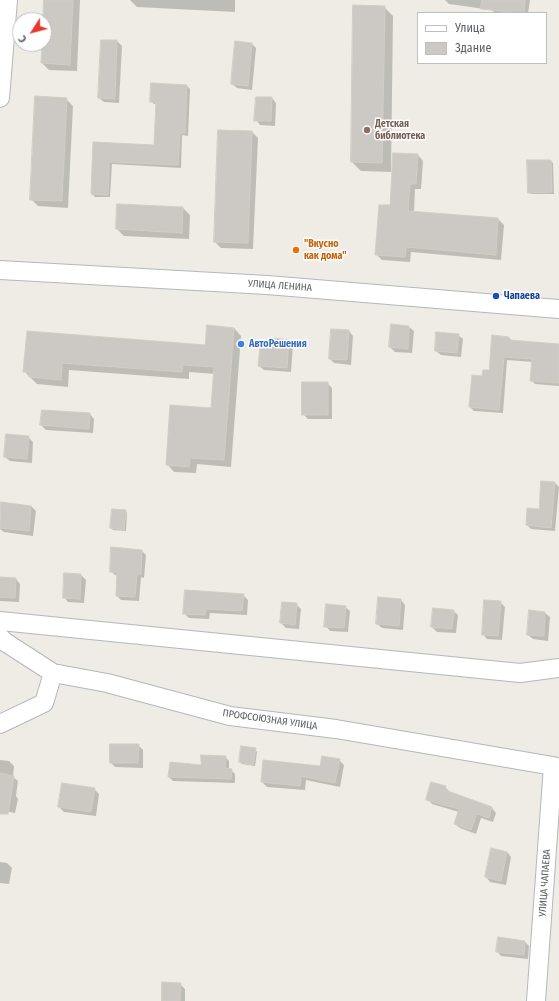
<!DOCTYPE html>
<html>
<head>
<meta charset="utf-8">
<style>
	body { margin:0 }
	#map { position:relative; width:559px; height:1001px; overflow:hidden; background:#eeece4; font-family:"Fira Sans Condensed",sans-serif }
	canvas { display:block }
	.legend { position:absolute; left:417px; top:12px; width:130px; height:52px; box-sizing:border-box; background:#fff; border:1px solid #bebfc1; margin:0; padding:5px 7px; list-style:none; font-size:12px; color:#5c6064 }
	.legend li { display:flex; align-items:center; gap:8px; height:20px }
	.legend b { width:20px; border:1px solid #bebfc1 }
	.north { position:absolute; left:12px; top:12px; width:40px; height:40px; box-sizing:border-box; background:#fff; border:1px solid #bebfc1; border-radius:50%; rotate:234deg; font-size:11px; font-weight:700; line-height:16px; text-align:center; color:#5c6064 }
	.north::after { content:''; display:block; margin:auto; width:14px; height:18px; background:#e9352f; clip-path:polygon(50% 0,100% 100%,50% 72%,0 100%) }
</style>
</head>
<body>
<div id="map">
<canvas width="559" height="1001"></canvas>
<ul class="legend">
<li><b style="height:5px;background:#fff"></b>Улица</li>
<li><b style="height:11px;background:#ccc8c3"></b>Здание</li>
</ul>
<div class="north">С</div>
</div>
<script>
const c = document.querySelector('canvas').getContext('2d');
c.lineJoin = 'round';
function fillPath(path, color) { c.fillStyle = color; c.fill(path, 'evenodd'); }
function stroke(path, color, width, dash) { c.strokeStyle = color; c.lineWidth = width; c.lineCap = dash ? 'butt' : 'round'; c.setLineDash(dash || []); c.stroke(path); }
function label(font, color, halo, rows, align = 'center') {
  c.font = font + ' "Fira Sans Condensed",sans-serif'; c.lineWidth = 3; c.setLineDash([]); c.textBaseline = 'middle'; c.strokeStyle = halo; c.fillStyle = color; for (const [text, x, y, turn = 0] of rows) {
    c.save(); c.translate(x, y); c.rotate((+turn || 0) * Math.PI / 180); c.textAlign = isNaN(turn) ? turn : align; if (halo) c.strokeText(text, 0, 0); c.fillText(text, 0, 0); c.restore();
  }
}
fillPath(new Path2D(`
	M45 0H80L77 71 49 70 42 63 43 44H44Z
	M130 0H235V12L137 7Z
	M445 0H530L528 13H495L492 10 449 4Z
	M354 6 384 7 393 16 391 172 361 171 352 162Z
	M117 41 122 46 119 103 104 102 99 98Z
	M252 44 256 48 252 90 237 88 232 84Z
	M187 86 190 89 188 136 182 135 181 168 112 164 110 197H95L92 194 94 143 154 146 157 104H154L151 101Z
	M272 98 276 103 275 126 260 125 256 120Z
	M66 99 73 106 68 208 38 206 31 199Z
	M252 132 258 138 253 249 221 248 215 242Z
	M418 155 423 161 421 189H415L414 213 498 219 504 225 501 260 411 252 410 262 382 260 376 254Z
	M528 161H551L553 163 554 194H531L529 192Z
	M183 208 190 215 189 239 124 236 117 229Z
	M392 325 409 327 414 331 412 353 395 352 390 347Z
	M207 326 234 328 241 336 231 467 197 464 196 473 174 472 167 464 212 409 215 374 189 372V379L69 370 68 387 37 384 24 371 28 332 206 346Z
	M349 331 353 336 351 365 334 363 330 359Z
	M458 335 463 339 461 357 441 355 436 351Z
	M493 336 509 338 513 341 559 345V386L535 384 531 380 533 362 507 360 503 413 474 411 470 407 483 377 490 371Z
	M288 341 293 345 291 372 264 370 259 366 273 349Z
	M327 383 332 388V419H308L303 414Z
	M90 414 94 419 93 433 46 430 41 425Z
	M28 437 33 442 32 463 10 461 5 457Z
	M555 483 559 487 555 531 531 529 527 525 540 510Z
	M2 503 31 506 36 511 33 536 4 532 0 529Z
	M125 511 127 513 126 531 113 530 111 528Z
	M112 549 142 551 146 555 144 578 141 577 139 601 121 600 117 596 118 576 115 575 111 571Z
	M65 574 81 575 86 580 84 603 68 602 64 597Z
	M0 578 16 579 20 584 19 602 0 601Z
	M243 595 248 600 247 615 210 613 209 619 189 618 184 613Z
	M401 600 405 605 403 630 382 628 377 624Z
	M500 602 505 607 502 640 487 639 483 634Z
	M296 604 301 609 299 629 286 628 281 623Z
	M345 607 350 611 348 632 330 631 326 626Z
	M434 609 453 611 458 615 456 633 437 632 432 627Z
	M530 611 545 613 550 617 548 641 533 639 528 635Z
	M138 745 143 750V768L115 767 111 763Z
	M255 749 257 752 255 766 242 764 240 762Z
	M225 757 229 761V769L231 770 235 774V783L173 781 169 777 202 767Z
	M0 760 9 761 14 766 13 777 18 781 16 796 18 799 15 813 0 810Z
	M339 760 344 765 340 787 306 780 305 790 267 787 262 782 321 768Z
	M445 787 450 792 449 793 492 808 496 813 493 822 481 818 476 834 460 828 455 824 459 812 432 804 428 799Z
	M94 789 99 794 96 816 64 812 59 807Z
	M507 852 511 857 506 885 490 882 486 877Z
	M0 862 7 863 12 868 9 884 0 883Z
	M525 942 529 946 528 959 501 956 497 951Z
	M180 984 185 989V1001H163Z`), '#0003');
const building = new Path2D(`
	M44 0H73L70 65 41 63 42 44H44V20H43Z
	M482 0H525L524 13 481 9Z
	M353 5 385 6 382 163 351 162Z
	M101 40H117L115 99 98 98Z
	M235 41 252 43 248 86 231 84Z
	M151 83 187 85 185 133H180L178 165 109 162 108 195 91 194 93 142 154 145 156 102H150Z
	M35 96 67 98 62 201 30 200Z
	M256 97H272L271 121H254Z
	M218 130 252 131 248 243 214 242Z
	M393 153 418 154 416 184H410L408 211 498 218 496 255 406 247 405 257 375 255 379 205H390Z
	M527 160H551L552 192 528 193Z
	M117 204 183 207 182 233 116 229Z
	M391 324 409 326 408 349 389 347Z
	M207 325 234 328 224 460 190 458 189 467 166 465 170 405 211 408 214 367 183 365 182 372 62 363 61 380 29 377V372H23L27 331 205 345Z
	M331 329 349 330 347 360 329 359Z
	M436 332 459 334 457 353 435 351Z
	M492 335 509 337V340L559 344V383L530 381 532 359 504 357 499 410 469 407 472 375 482 376 483 370H489Z
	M273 338 289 340 287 368 258 366 260 347 272 348Z
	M302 382H328V415H302Z
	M42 410 90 413 89 429 40 425Z
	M6 434 29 436 27 459 4 457Z
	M541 481 555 482 551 528 526 525 527 508 539 509Z
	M1 502 31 506 29 531 0 528Z
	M112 509 126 510 124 530 110 528Z
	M111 547 142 550 141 574H137L135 597 116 596 117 572H110Z
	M64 573 81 574 80 599 63 598Z
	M0 577 16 578 15 598 0 597Z
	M185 590 244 594 242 611 206 609 205 615 183 614Z
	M378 597 401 599 399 626 376 624Z
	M484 600 501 601 498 636 482 635Z
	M282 602 297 603 295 625 280 623Z
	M326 604 346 606 344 628 324 627Z
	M433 608 454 610 452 629 431 627Z
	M529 610 545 612 544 636 527 635Z
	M110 744H139L138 763H110Z
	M241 746 256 748 253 765 239 762Z
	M201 755 226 756 225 768 232 769 231 779 168 777 170 762 201 765Z
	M322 756 340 759 335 783 301 776 300 786 261 782 263 760 320 766Z
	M0 773 14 776 8 814H0Z
	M431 782 446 786 445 790 492 807 489 818 477 814 471 830 454 824 459 809 426 800Z
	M62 783 95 788 91 812 58 807Z
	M491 848 507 852 501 881 485 877Z
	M498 937 525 941 524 955 496 952Z
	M162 982 181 983 180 1001H162Z`);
fillPath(building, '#ccc8c3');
stroke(building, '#d3cdc2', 1);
const minor = new Path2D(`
	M0 98 8 0
	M0 270 267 285 559 309
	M0 621 520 673 559 668
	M0 637 5 642 53 673 107 683 230 716 336 729 553 766 559 768
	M0 724 44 703 53 673
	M536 1001 553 766`);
stroke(minor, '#b4b7bb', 20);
stroke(minor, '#fff', 18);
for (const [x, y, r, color] of [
	[367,130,4,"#8d6e63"],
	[296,250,4,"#e8710a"],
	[496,296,4,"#1a4fb4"],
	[241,344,4,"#3f7fe0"]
]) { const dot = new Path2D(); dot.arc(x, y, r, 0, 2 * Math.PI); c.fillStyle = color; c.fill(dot); stroke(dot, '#fff', 1.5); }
label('bold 10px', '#785e54', '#fff', [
	["Детская",375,124],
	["библиотека",375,136]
], 'left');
label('bold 10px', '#c56008', '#fff', [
	["\"Вкусно",304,244],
	["как дома\"",304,256]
], 'left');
label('10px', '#5c6064', '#fff', [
	["УЛИЦА ЛЕНИНА",280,286,4],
	["ПРОФСОЮЗНАЯ УЛИЦА",270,720,8],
	["УЛИЦА ЧАПАЕВА",545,883,-86]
]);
label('bold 10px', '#164399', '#fff', [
	["Чапаева",504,296]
], 'left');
label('bold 10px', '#366cbe', '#fff', [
	["АвтоРешения",249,344]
], 'left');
</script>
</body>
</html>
